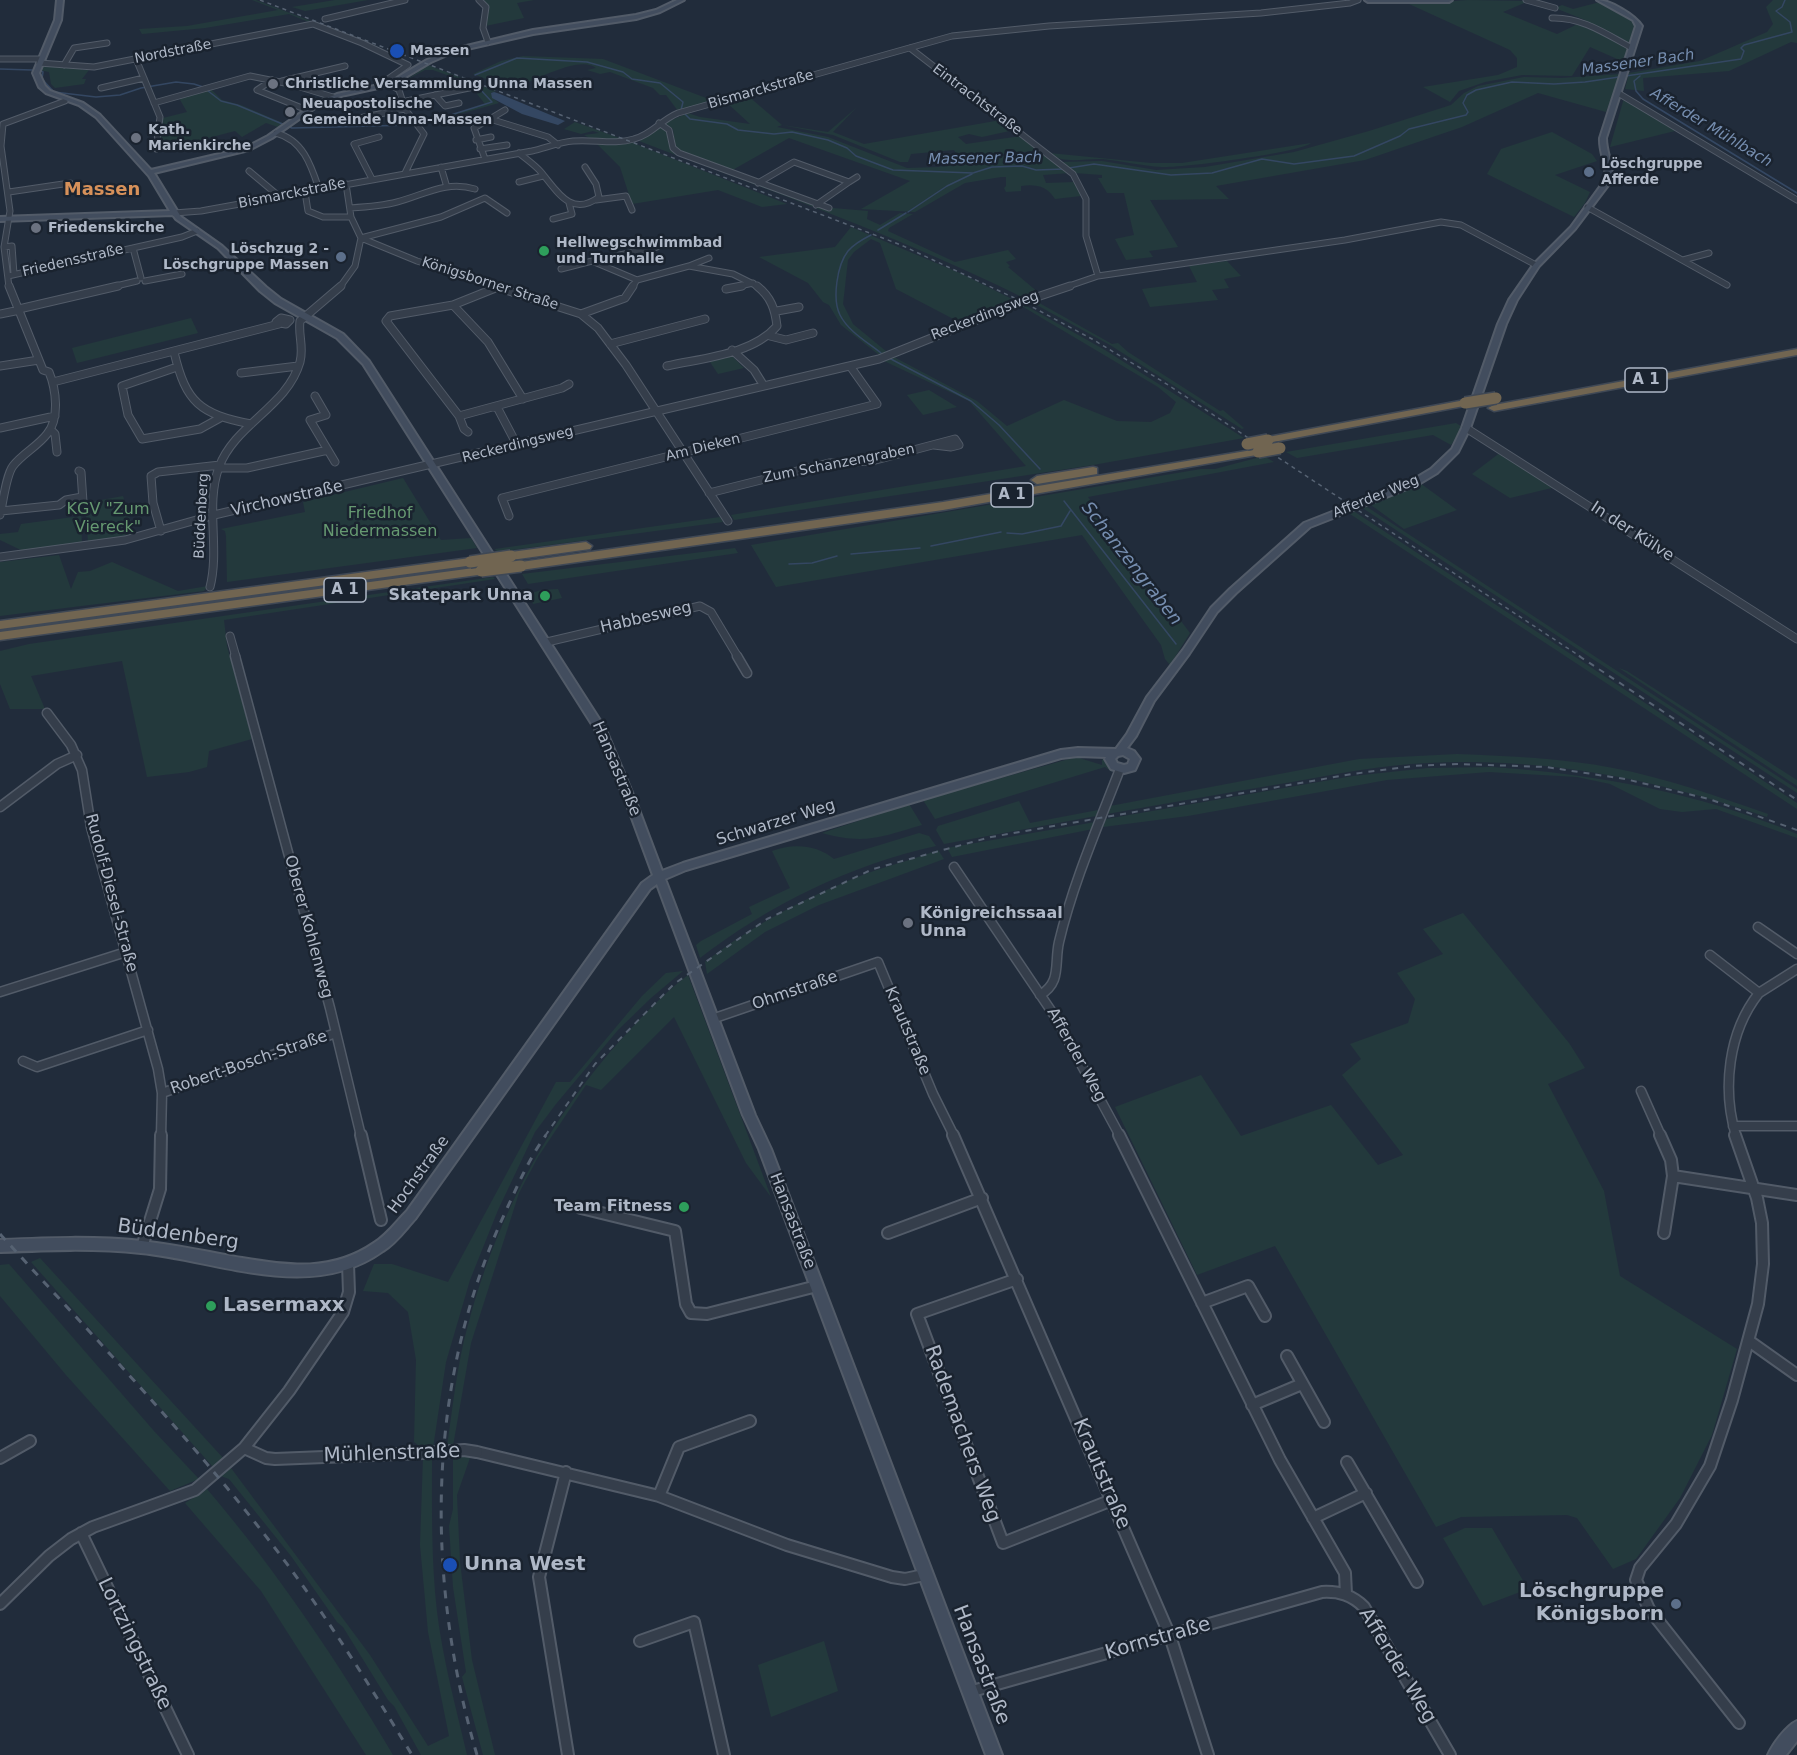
<!DOCTYPE html>
<html>
<head>
<meta charset="utf-8">
<style>
	body { margin:0 }
	canvas { display:block; background:#212c3b }
</style>
</head>
<body>
<canvas width="1797" height="1755"></canvas>
<script>
const c = document.querySelector('canvas').getContext('2d');
c.lineJoin = 'round';
function fillPath(path, color) { c.fillStyle = color; c.fill(path, 'evenodd'); }
function stroke(path, color, width, dash) { c.strokeStyle = color; c.lineWidth = width; c.lineCap = dash ? 'butt' : 'round'; c.setLineDash(dash || []); c.stroke(path); }
function label(font, color, halo, rows, align = 'center') {
  c.font = font + ' "DejaVu Sans",sans-serif'; c.lineWidth = 5; c.setLineDash([]); c.textBaseline = 'middle'; c.strokeStyle = halo; c.fillStyle = color; for (const [text, x, y, turn = 0] of rows) {
    c.save(); c.translate(x, y); c.rotate((+turn || 0) * Math.PI / 180); c.textAlign = isNaN(turn) ? turn : align; if (halo) c.strokeText(text, 0, 0); c.fillText(text, 0, 0); c.restore();
  }
}
fillPath(new Path2D(`
	M252 0H256L376 46 373 48 289 14 205 28 142 34 139 29 187 26 278 10Z
	M335 0H368L305 11 292 7Z
	M480 0H534L517 3 524 18 485 26 487 7Z
	M1468 0 1529 1 1503 12 1557 34 1580 23 1629 47 1624 62 1590 47 1572 76 1522 75 1485 82 1459 91 1450 102 1423 87 1498 75 1517 67V58L1510 50 1409 4Z
	M1773 0H1797V43L1791 42 1729 71 1643 78 1644 91 1625 89 1629 73 1700 61 1767 32 1773 24 1766 7Z
	M1600 2 1635 22 1629 45 1582 22 1585 20 1555 8 1562 5 1573 9Z
	M523 56 603 59 714 101 678 111 666 95H660L653 88 610 72 600 74 587 70 596 68C580 54 531 82 513 89L473 74 501 61Z
	M428 65 496 91 491 93 493 98 499 103 424 124 485 104 473 89 458 79 433 70H425L408 79Z
	M41 66 83 67 82 70H89L82 79H86L84 84 55 88 51 84 49 72 40 70Z
	M1621 74 1606 112 1538 93 1462 127 1365 160 1216 186 1229 199 1150 200 1178 247 1149 251 1153 257 1126 260 1115 239 1134 235 1124 193H1107L1098 178H1102V175L1074 173 1061 162 1102 161 1156 170 1205 167 1294 152 1369 131 1451 105 1464 93 1478 86 1524 77 1562 78Z
	M211 89 222 100 241 105 283 123 278 127 266 123 242 137 235 131 189 143 185 141 159 145 163 118 187 112 179 98Z
	M747 95 782 125 828 132 856 108 833 132 864 144 1001 120 1014 130 982 137 969 134 958 137 966 144 1021 136 1038 148 1035 151 959 158 954 150 911 154 908 162H900L833 135 782 125 777 127 828 137 907 168 938 167 983 158 1043 152 1070 173 1043 175 1046 183 1074 182 1081 196 1055 199C1047 186 1036 184 1021 186V191L1006 192 1004 188 1006 186V177H1001L965 183 915 212 861 209 910 181 789 138 729 172 684 153 675 146 673 129 665 123 688 113 700 117 750 124 725 101Z
	M1624 98 1679 130 1610 147Z
	M575 122 625 140 591 139 584 135 599 133 593 131 581 134 564 129Z
	M659 127H665L668 130 672 148 821 207 868 211 867 219 880 225 900 213 913 214 889 228 888 231 955 262 1008 250 1016 259 1006 262 1010 266 1008 267 1039 293 1024 298C899 236 768 190 639 141L650 135Z
	M1552 132 1592 154 1597 161 1555 175 1590 192 1585 203 1574 217 1487 174 1501 149Z
	M631 142 787 204 762 207 718 190 632 204 620 167 597 144Z
	M1311 143C1302 152 1183 168 1162 167 1142 166 1123 161 1103 159 1085 158 1064 165 1049 153L1151 163H1182Z
	M851 227 962 274 1016 301 961 323 896 289 880 243 871 239 854 252 848 260 843 304 853 324 887 352 879 355 841 325 829 305 823 302 808 283 759 257 835 247Z
	M1227 261 1241 276 1224 279 1229 288 1212 290 1218 300 1150 307 1142 289 1197 282 1189 266Z
	M1034 300 1112 344 1118 343 1128 352 1220 411 1223 410 1244 428 1242 429 1110 345 1031 302Z
	M1023 304 1105 350 1244 438 1093 465 734 520 731 515 1026 466 969 401 882 360 892 356 977 401 1007 426 1064 400 1117 421 1151 422 1170 413 1176 402 1158 387 1020 305Z
	M191 318 198 333 77 363 72 348Z
	M731 355 744 368 718 374 708 359Z
	M929 390 957 407 923 415 907 395Z
	M1456 423 1464 428 1451 445 1433 435 1297 458 1286 452Z
	M1501 452 1556 487 1510 498 1472 474Z
	M1264 456 1274 462 1088 497 1190 633 1170 665 1165 659 1161 645 1082 535 776 587 751 545 1201 469H1215Z
	M403 478 441 540 471 538 477 548 227 582 226 536 225 531 221 529 305 512 303 502Z
	M1420 483 1457 510 1404 529 1371 505 1370 502Z
	M123 496 135 535 88 542 85 503Z
	M1364 505 1797 789V793L1361 507Z
	M1352 510 1797 803V809L1347 512Z
	M81 516 82 543 25 552 0 540V534L18 532 21 524Z
	M720 517 723 522 497 552 495 549Z
	M735 548 738 553 528 584 522 574Z
	M59 555 71 589 78 572 90 571 112 562 178 591 208 586 204 591 0 616V562Z
	M493 577 495 579 224 620 227 646 252 739 209 751 207 767 189 772 147 777 122 661 31 676 45 709H10L0 684V651L29 644Z
	M558 589 562 598 533 604 529 594 541 590Z
	M1619 668 1627 671 1775 766 1797 780V786Z
	M1457 754C1509 756 1562 758 1613 768 1666 778 1717 796 1768 814L1767 817C1655 779 1546 757 1427 763 1382 765 1336 774 1292 782 1230 792 1169 803 1107 814L1110 806 1359 759Z
	M1076 757 1102 765V759L1107 762 1112 772 1105 767 935 819 923 800Z
	M1492 767C1597 774 1700 793 1797 834V838L1716 809 1682 812 1660 809 1610 784 1577 777 1489 772 1387 780 1188 816 1103 827 1106 819 1353 776 1428 768Z
	M1019 801 1030 823 1098 810 1096 816 944 844 936 830 938 826Z
	M909 804 922 825C880 837 866 845 822 833Z
	M1095 822 1093 829 952 857 947 848Z
	M919 833 929 836 936 846C850 865 769 905 700 958L696 945 701 941 752 914 749 907 790 888 772 851C793 843 817 845 834 859Z
	M938 850 944 859 819 905 765 932 707 974 705 962C754 924 810 895 868 873 891 865 915 859 938 850Z
	M1463 913 1569 1043 1585 1068 1548 1084 1604 1191 1620 1276 1737 1349 1712 1435 1680 1498 1636 1559 1613 1569 1577 1518 1567 1515 1461 1517 1436 1527 1275 1246 1197 1275 1115 1107 1201 1075 1241 1136 1331 1105 1378 1165 1403 1155 1342 1075 1361 1059 1350 1044 1408 1023 1415 999 1397 973 1443 954 1423 929Z
	M683 971 651 998 618 1030 556 1104 535 1132 498 1210 470 1280 446 1362 433 1448 423 1449 414 1442 416 1360 408 1312 388 1293 363 1291 374 1264H392L448 1282 556 1082H570L642 996 666 973Z
	M688 975 771 1197 746 1163 674 1017 601 1090 586 1085 538 1157 519 1193 471 1343 453 1446H447C453 1406 457 1364 468 1325 495 1223 542 1132 610 1052 634 1025 659 997 688 975Z
	M40 1258 224 1459 213 1467 31 1262Z
	M9 1264 154 1431 199 1479 170 1491 66 1375 0 1296V1265Z
	M453 1454 471 1455 457 1495 460 1562 472 1660 495 1755H483L462 1677 466 1672 453 1587 449 1526 453 1509Z
	M432 1456C432 1508 431 1560 437 1612 443 1660 456 1708 467 1755H421L394 1706 388 1700 343 1627 337 1622 291 1556 229 1479 221 1476 231 1468 370 1655 428 1746 449 1736 428 1632 420 1545 423 1457Z
	M207 1489C277 1571 338 1662 393 1755H366L261 1591 185 1503Z
	M1465 1528H1492L1528 1589 1483 1606 1443 1538Z
	M824 1641 838 1691 771 1717 758 1665Z`), '#23393c');
fillPath(new Path2D(`
	M494 92 500 94 565 121 558 125 522 114 492 98 491 93Z`), '#344762');
stroke(new Path2D(`
	M0 69 32 70
	M41 71 43 72 42 79 54 92 96 97 120 95 141 88 176 82 194 84 203 87 221 101 237 105 292 128 413 125
	M475 75 517 58 587 62 623 72 632 79 660 83 683 102 681 110 690 119 727 124 738 130 774 134 792 132 828 140 847 148 856 156 893 170 973 173 992 167 1022 166 1036 170 1064 169
	M1640 76 1634 81 1636 91 1643 99 1797 193
	M422 124 492 102 479 88 464 80
	M1069 168 1094 164 1171 175 1212 173 1262 159 1294 164 1354 156 1400 136 1409 129 1466 115 1468 112 1463 103 1467 95 1476 90 1512 82 1554 84 1585 82 1741 59 1744 51 1741 48 1744 45 1792 32 1790 22 1776 11 1782 7 1785 0
	M908 212 947 186 972 174
	M878 230 906 213
	M871 235C863 239 854 244 848 251 837 265 832 299 840 315 848 331 867 342 881 353
	M889 358 971 401 999 425 1040 469
	M1064 501 1176 644
	M1007 533 1022 534 1061 526 1070 511
	M931 546 1001 532
	M851 554 920 548
	M789 564 812 563 837 556`), '#344762', 1.5);
const streetFar3 = new Path2D(`
	M479 0 486 7 483 28 488 42
	M1526 0 1555 8
	M1552 18C1582 17 1606 34 1632 48
	M325 19 405 0
	M910 48 1073 174 1086 199V236L1098 276
	M0 59H40
	M136 59 160 117 156 149
	M39 63 94 67 313 24 362 43 408 65 385 81 399 90 405 109 424 134 405 173
	M64 65 74 48 107 43
	M272 80 257 90 307 110
	M282 81 345 66
	M101 88 144 78
	M1618 93 1797 200
	M435 95 445 106 459 103
	M402 102 469 88
	M154 103 250 76 290 84 333 97
	M354 119 405 109
	M490 119 505 110
	M659 123 669 130 673 148 679 153 829 208
	M276 133C303 140 311 165 319 189
	M476 140 491 137
	M480 149 507 145
	M519 153C526 159 535 165 541 172 557 191 571 218 599 197L596 184 585 167
	M485 159 474 128 490 119 548 137 558 145
	M441 167 446 184
	M249 171 280 197
	M372 179 354 144 379 137
	M519 182 543 176
	M849 182 857 177
	M758 183 794 162 849 182 816 205
	M9 192 70 183
	M305 192 308 211 323 217H351
	M596 200 626 196 632 210
	M1587 207 1727 285
	M350 208C366 207 382 206 397 202 424 195 446 180 475 189
	M174 213 201 211 532 151C545 148 560 142 573 141 594 139 614 145 634 139 651 135 661 120 678 113L952 36 1049 26 1261 13 1350 3 1358 0
	M553 219 572 214 569 203
	M361 238 417 261 498 287
	M361 238 441 217 485 198 507 213
	M4 247 12 246 14 274
	M133 248 141 278
	M1683 260 1709 253
	M592 261 657 247
	M689 266 733 274 759 287
	M561 269 592 261 637 280
	M8 276 182 237 197 231
	M145 281 182 274
	M9 287 4 247 10 211 1 146 3 124 65 101
	M112 287 137 281
	M340 287 355 266 361 238 351 217 346 184
	M632 287 637 280 689 266 709 258
	M735 287 753 283
	M1066 287 1098 276 1345 240 1441 222 1461 225 1536 265`);
const streetFar2 = new Path2D(`
	M493 286 581 314 598 328 626 365 728 521
	M498 287 453 305 390 316 386 321 459 416 562 388 569 384
	M726 289 742 286
	M453 305 488 342 523 399
	M19 309 118 286
	M777 311 799 307
	M0 314 20 310
	M581 314 625 298 633 286
	M281 318 290 320 286 324 276 322Z
	M770 336 786 340 813 333
	M610 344 705 319
	M732 350 754 370 764 386
	M174 352C186 403 200 414 251 424
	M0 366 39 360
	M667 366C702 358 752 355 777 326 775 309 771 297 757 286
	M177 367 122 386 128 415 142 439 200 429 220 418
	M241 373 298 366
	M53 382 279 324
	M315 396 326 415 310 420 335 462
	M497 407 517 445
	M459 416 464 429 468 432
	M0 428 55 416
	M1466 428 1797 639
	M51 430 55 434 57 452
	M219 468H247L328 450
	M79 471 81 472 83 502
	M709 493 829 463 872 461 955 439 959 445 951 447 934 445
	M1 511 59 505 66 500 82 497
	M0 515C3 503 6 475 13 466 22 454 38 446 47 434 60 419 56 389 49 372L43 370 9 286
	M509 516 502 498 877 404 850 366
	M161 531 153 503 151 476 158 472 220 465
	M0 557 125 540 214 515 879 359 1019 303 1070 286
	M210 587C220 548 205 505 219 467 235 424 287 407 300 362 304 347 298 335 300 321L341 286
	M230 636 236 657
	M547 642 700 606 711 612 738 657`);
const streetFar1 = new Path2D(`
	M235 656 330 1008 361 1136
	M737 656 747 673
	M47 713 71 745 82 770 91 827 158 1069 162 1093 161 1136
	M0 807 57 764 77 755
	M954 867 1056 1018 1120 1136
	M1758 927 1797 954
	M1710 955 1759 993 1797 969
	M0 992 126 952
	M1040 995C1062 982 1054 964 1059 942 1073 883 1098 826 1120 769
	M712 1019 878 962 933 1094 954 1136
	M23 1061 37 1067 148 1030
	M1641 1091 1661 1136
	M162 1093 336 1033
	M1733 1126H1797
	M1736 1136C1722 1089 1728 1032 1759 993`);
const street = new Path2D(`
	M361 1135 381 1220
	M953 1135 1170 1636 1208 1755
	M1119 1135 1280 1460 1345 1573 1346 1594
	M1660 1135 1671 1160 1673 1176
	M1735 1135 1757 1198 1762 1223 1763 1264 1758 1304 1732 1400 1710 1466 1676 1524 1640 1568 1636 1580 1649 1609 1739 1723
	M581 1208 675 1231 686 1304 691 1313 707 1314 817 1286
	M888 1233 982 1198
	M1664 1233 1673 1176 1797 1195
	M142 1247 160 1189 161 1135
	M1017 1279 917 1314 1003 1543 1112 1500
	M1202 1303 1248 1286 1265 1316
	M1749 1341 1797 1375
	M1287 1356 1324 1422
	M1252 1405 1302 1384
	M244 1448 266 1458 275 1459 423 1453
	M477 1452 659 1496 787 1545 892 1577 905 1579 924 1575
	M0 1458 30 1441
	M1347 1462 1417 1582
	M566 1472 539 1577 568 1755
	M659 1496 679 1447 750 1421
	M1313 1518 1366 1493
	M81 1533 188 1755
	M0 1604 49 1556 71 1539 93 1527 195 1490 244 1448 289 1391 343 1312 349 1292 348 1264
	M640 1641 694 1622 724 1755
	M969 1692 1322 1592C1339 1591 1352 1595 1364 1607L1450 1755`);
const secondary = new Path2D(`
	M57 0H63L61 20 39 73 45 86 50 91 83 103 100 115 151 170 245 148 268 136 315 103 337 94 388 83 427 60 450 50 533 30 636 15 656 10 677 0H684L660 12 636 19 533 34 454 52 431 62 392 85 341 96 319 105 272 138 249 150 154 173 181 217 222 246 266 287 281 299 343 334 369 361 605 728 636 802 662 871 683 863 1061 750 1078 748 1116 749 1127 734 1147 697 1183 650 1211 608 1230 589 1304 523 1411 481 1431 469 1452 449 1462 428 1498 324 1509 300 1534 264 1571 227 1605 180C1608 167 1599 153 1600 138L1636 26 1633 20 1597 0C1610 0 1635 15 1642 26L1606 138C1606 153 1614 167 1612 180L1575 229 1539 266 1517 300 1506 324 1470 428 1458 452 1437 473 1417 485 1310 527 1236 593 1217 612 1189 654 1154 701 1136 736 1127 748 1134 751 1140 759 1135 770 1124 773 1111 769 1105 759 1106 757 1078 756 1061 758 686 870 665 879 755 1115 771 1149 1002 1755H986L759 1149 743 1115 657 884 650 889 415 1219C405 1230 396 1243 383 1251 311 1303 220 1261 141 1253 94 1248 47 1250 0 1252V1240C47 1238 95 1236 142 1241 175 1245 209 1252 242 1258 289 1266 332 1272 374 1243 387 1235 396 1222 407 1211L642 883 653 875 626 802 595 729 363 364 337 338 275 303 260 291 218 248 176 219 173 215 0 221V217L170 211 149 176 96 117 79 105 46 93 39 87 33 73 55 20ZM1123 755 1130 759 1128 764 1124 765 1117 763 1115 759 1118 756Z
	M1365 0H1452L1449 2H1368Z
	M1797 1721V1741L1786 1755H1768C1773 1744 1786 1726 1797 1721Z`);
const highway = new Path2D(`
	M1797 349V355L1494 411 1488 408 1494 405Z
	M1465 400 1469 401V405L1268 443 1262 440 1268 437Z
	M1258 449 1262 450V454L943 510 521 570 515 566 521 562 943 502Z
	M1093 467 1097 468V474L1037 484 1031 480 1037 476Z
	M586 542 592 546 590 549 511 560 505 556 511 552Z
	M470 558 474 559 476 562 474 565 0 629V621Z
	M481 567 485 568 487 571 485 574 0 640V632Z`);
stroke(streetFar3, '#525b68', 7);
stroke(streetFar2, '#525b68', 9);
stroke(streetFar1, '#525b68', 11);
stroke(street, '#525b68', 14);
stroke(secondary, '#525b68', 4);
stroke(highway, '#3f4855', 3);
stroke(streetFar3, '#353e4b', 5);
stroke(streetFar2, '#353e4b', 7);
stroke(streetFar1, '#353e4b', 8);
stroke(street, '#353e4b', 10);
fillPath(secondary, '#424d5e');
fillPath(highway, '#716551');
stroke(new Path2D(`
	M260 0 901 245 1023 302 1092 339 1162 381 1581 657`), '#566272', 1.5, [4, 4]);
stroke(new Path2D(`
	M1579 656 1797 800
	M545 1136 595 1064 674 984 767 919 873 869 991 837 1352 774 1413 766 1459 764 1546 767 1625 779 1709 799 1797 830`), '#566272', 2, [6, 6]);
stroke(new Path2D(`
	M0 1234C91 1334 185 1432 268 1539 321 1607 367 1681 412 1755
	M477 1755C425 1578 426 1384 504 1215 517 1187 528 1160 546 1135`), '#566272', 3, [8, 8]);
const streetBridge = new Path2D(`
	M423 1453 464 1450 477 1452`);
const highwayBridge = new Path2D(`
	M1465 403 1496 398
	M1247 444 1268 440
	M1258 452 1280 448
	M470 562 511 556
	M481 571 521 566`);
stroke(streetBridge, '#525b68', 14, []);
stroke(highwayBridge, '#3f4855', 14, []);
stroke(streetBridge, '#353e4b', 10);
stroke(highwayBridge, '#716551', 11);
for (const [x, y, r, color] of [
	[397,51,8,"#1a4fb4"],
	[273,84,6,"#6b7280"],
	[290,112,6,"#6b7280"],
	[136,138,6,"#6b7280"],
	[1589,172,6,"#5c6f8a"],
	[36,228,6,"#6b7280"],
	[544,251,6,"#2e9e5b"],
	[341,257,6,"#5c6f8a"],
	[545,596,6,"#2e9e5b"],
	[908,923,6,"#6b7280"],
	[684,1207,6,"#2e9e5b"],
	[211,1306,6,"#2e9e5b"],
	[450,1565,8,"#1a4fb4"],
	[1676,1604,6,"#5c6f8a"]
]) { const dot = new Path2D(); dot.arc(x, y, r, 0, 2 * Math.PI); c.fillStyle = color; c.fill(dot); stroke(dot, '#1a232f', 2); }
label('bold 14px', '#afb8c7', '#1a232f', [
	["Massen",410,51],
	["Christliche Versammlung Unna Massen",285,84],
	["Neuapostolische",302,104],
	["Gemeinde Unna-Massen",302,120],
	["Kath.",148,130],
	["Marienkirche",148,146],
	["Löschgruppe",1601,164],
	["Afferde",1601,180],
	["Friedenskirche",48,228],
	["Hellwegschwimmbad",556,243],
	["und Turnhalle",556,259],
	["Löschzug 2 -",329,249,"right"],
	["Löschgruppe Massen",329,265,"right"]
], 'left');
label('14px', '#afb8c7', '#1a232f', [
	["Nordstraße",173,52,-11],
	["Bismarckstraße",761,90,-16],
	["Eintrachtstraße",977,100,37],
	["Bismarckstraße",292,194,-11],
	["Friedensstraße",73,261,-13],
	["Königsborner Straße",490,284,18],
	["Reckerdingsweg",985,316,-21],
	["Reckerdingsweg",518,445,-14],
	["Am Dieken",703,448,-14],
	["Zum Schanzengraben",839,464,-11],
	["Afferder Weg",1376,497,-22],
	["Büddenberg",202,516,-87]
]);
label('italic 15px', '#768eb0', '#1a232f', [
	["Massener Bach",1638,63,-8],
	["Afferder Mühlbach",1711,128,31],
	["Massener Bach",985,159,-1]
]);
for (const [x, y, w] of [
	[1646,380,42],
	[1012,495,42],
	[345,590,42]
]) { const box = new Path2D(); box.roundRect(x - w / 2, y - 12, w, 24, 4.5); c.fillStyle = '#1a232f'; c.fill(box); stroke(box, '#afb8c7', 1.5); }
label('bold 15px', '#afb8c7', null, [
	["A 1",1646,380],
	["A 1",1012,495],
	["A 1",345,590]
]);
label('16px', '#afb8c7', '#1a232f', [
	["Virchowstraße",287,499,-13],
	["In der Külve",1632,532,33],
	["Habbesweg",646,618,-13],
	["Hansastraße",616,769,67],
	["Schwarzer Weg",776,823,-17],
	["Rudolf-Diesel-Straße",111,893,75],
	["Oberer Kohlenweg",308,927,75],
	["Ohmstraße",795,991,-19],
	["Krautstraße",907,1031,67],
	["Afferder Weg",1076,1055,61],
	["Robert-Bosch-Straße",249,1063,-19],
	["Hochstraße",419,1175,-54],
	["Hansastraße",792,1221,69]
]);
label('16px', '#669971', '#1a232f', [
	["KGV \"Zum",108,510],
	["Viereck\"",108,528],
	["Friedhof",380,514],
	["Niedermassen",380,532]
]);
label('bold 16px', '#afb8c7', '#1a232f', [
	["Skatepark Unna",533,596],
	["Königreichssaal",920,914,"left"],
	["Unna",920,932,"left"],
	["Team Fitness",672,1207]
], 'right');
label('bold 18px', '#d7915a', '#1a232f', [
	["Massen",102,190]
]);
label('italic 18px', '#768eb0', '#1a232f', [
	["Schanzengraben",1131,564,52]
]);
label('20px', '#afb8c7', '#1a232f', [
	["Büddenberg",178,1235,8],
	["Rademachers Weg",962,1434,70],
	["Mühlenstraße",392,1454,-2],
	["Krautstraße",1101,1474,67],
	["Kornstraße",1158,1639,-16],
	["Lortzingstraße",134,1644,64],
	["Hansastraße",981,1665,69],
	["Afferder Weg",1397,1666,59]
]);
label('bold 20px', '#afb8c7', '#1a232f', [
	["Lasermaxx",223,1306],
	["Unna West",464,1565],
	["Löschgruppe",1664,1592,"right"],
	["Königsborn",1664,1615,"right"]
], 'left');
</script>
</body>
</html>
